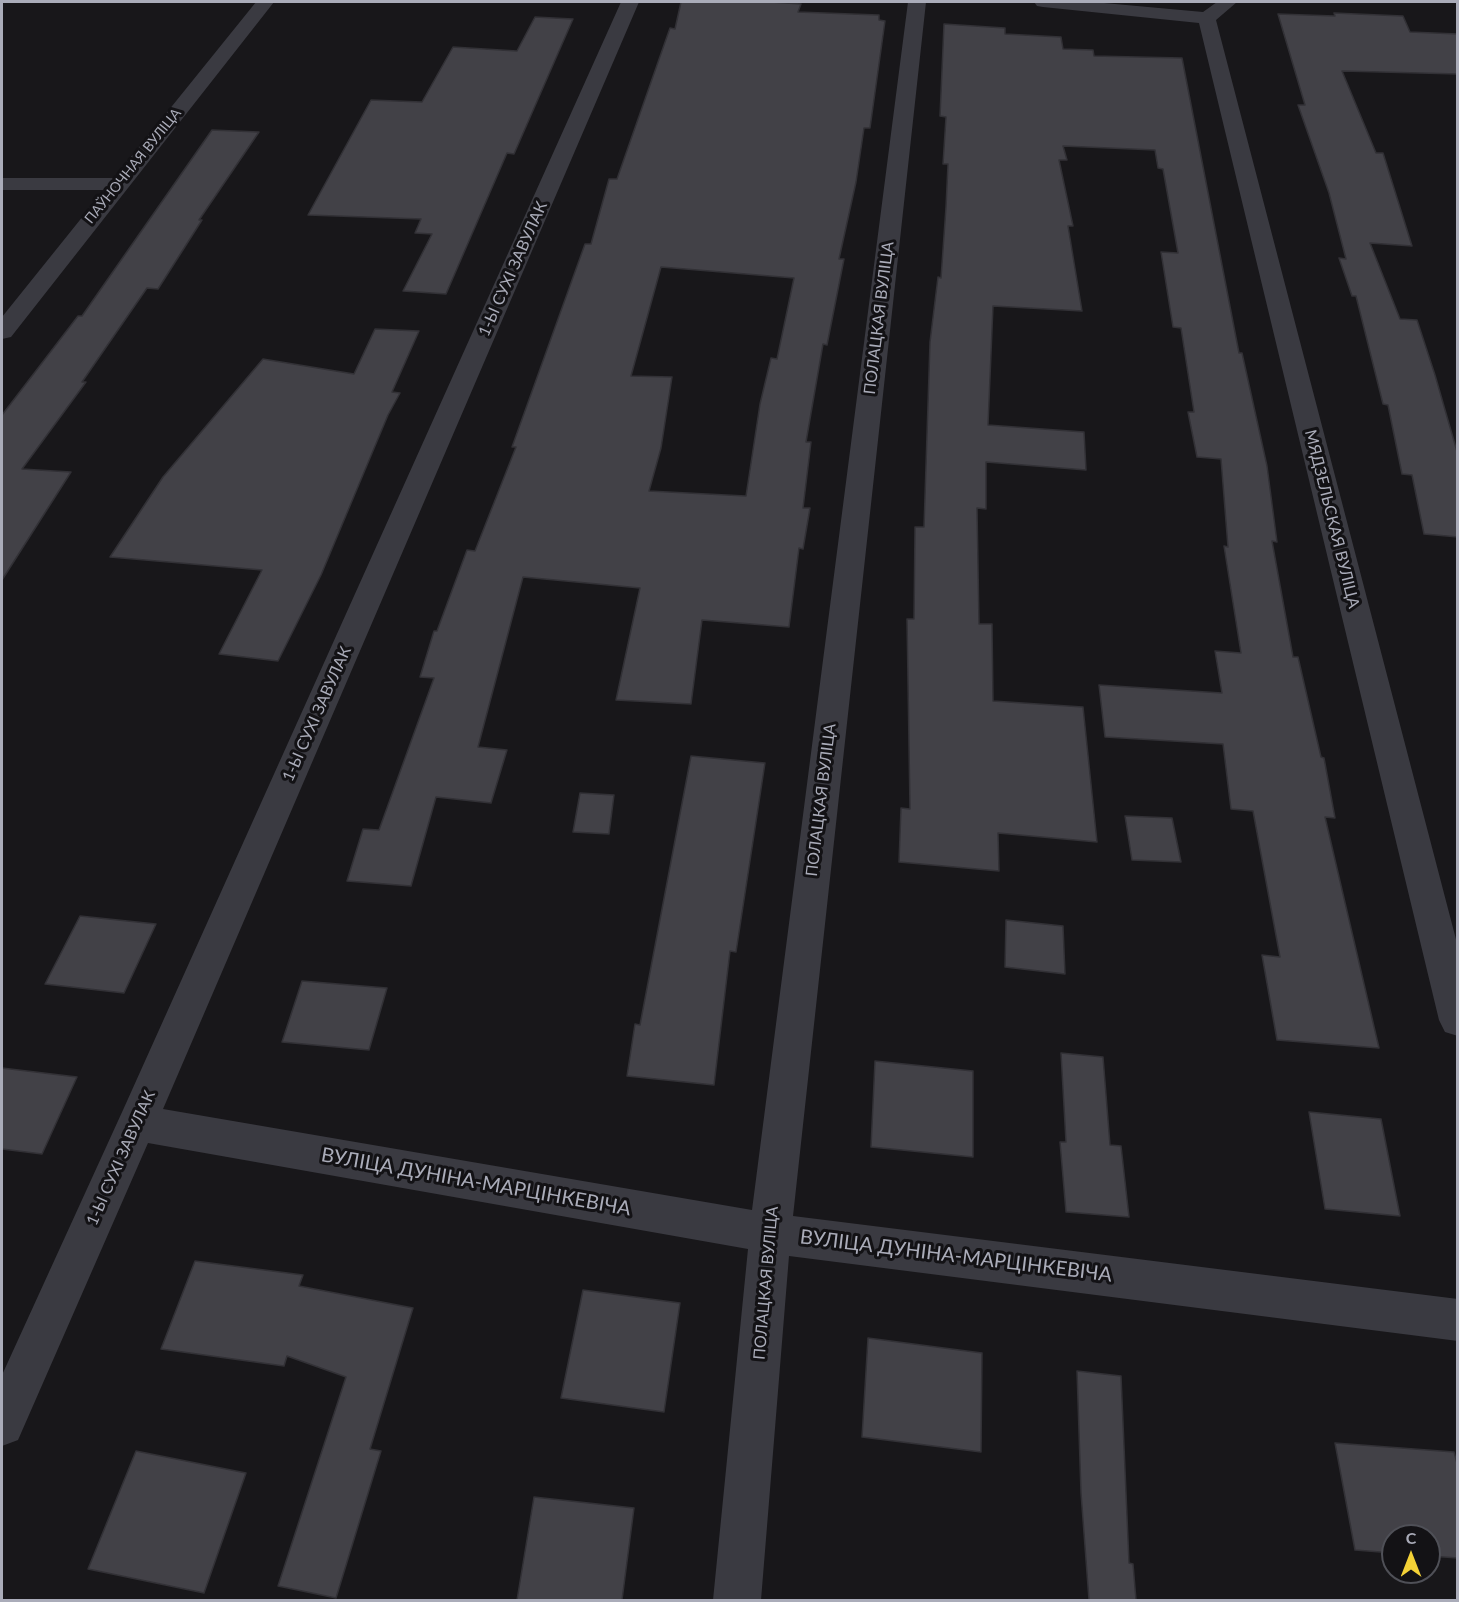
<!DOCTYPE html>
<html>
<head>
<meta charset="utf-8">
<style>
	body { margin:0 }
	#map { position:relative; width:1459px; height:1602px; overflow:hidden; background:#18171a; font-family:Lato,sans-serif }
	canvas { display:block }
	.frame { position:absolute; inset:0; border:3px solid #aaacb9; pointer-events:none }
	.north { position:absolute; left:1381px; top:1524px; width:60px; height:60px; box-sizing:border-box; background:#131215; border:2px solid #4f5057; border-radius:50%; rotate:0deg; font-size:16px; font-weight:700; line-height:24px; text-align:center; color:#aaacb9 }
	.north::after { content:''; display:block; margin:auto; width:21px; height:27px; background:#f3d136; clip-path:polygon(50% 0,100% 100%,50% 72%,0 100%) }
</style>
</head>
<body>
<div id="map">
<canvas width="1459" height="1602"></canvas>
<div class="frame"></div>
<div class="north">С</div>
</div>
<script>
const c = document.querySelector('canvas').getContext('2d');
c.lineJoin = 'round';
function fillPath(path, color) { c.fillStyle = color; c.fill(path, 'evenodd'); }
function stroke(path, color, width, dash) { c.strokeStyle = color; c.lineWidth = width; c.lineCap = dash ? 'butt' : 'round'; c.setLineDash(dash || []); c.stroke(path); }
function label(font, color, halo, rows, align = 'center') {
  c.font = font + ' Lato,sans-serif'; c.lineWidth = 6; c.setLineDash([]); c.textBaseline = 'middle'; c.strokeStyle = halo; c.fillStyle = color; for (const [text, x, y, turn = 0] of rows) {
    c.save(); c.translate(x, y); c.rotate((+turn || 0) * Math.PI / 180); c.textAlign = isNaN(turn) ? turn : align; if (halo) c.strokeText(text, 0, 0); c.fillText(text, 0, 0); c.restore();
  }
}
const building = new Path2D(`
	M681 2H771L801 4 798 12 879 15V20L885 21 870 128H864L856 182 839 259H844L827 345 823 344 806 442H811L803 508H810L803 549 799 548 789 627 702 620 691 704 616 700 640 588 523 577 478 747 507 750 491 803 436 797 411 886 347 881 363 829 379 830 434 678 420 677 434 631H437L467 550 475 551 516 447H512L585 244H591L609 179H617L670 28 675 29ZM661 267 794 278 777 359 771 358 760 404 746 496 649 491 661 448 672 377 631 376Z
	M1334 13 1403 16 1410 32 1458 34V74L1342 71 1376 153H1383L1412 246 1370 243 1400 319 1417 320 1435 375 1458 455V537L1424 534 1412 475 1402 474 1388 405 1383 404 1356 296H1352L1339 258 1346 259 1329 193 1298 105H1305L1278 14 1335 16Z
	M535 17 573 19 514 154 507 153 446 294 403 291 432 234 415 233 421 219 308 215 371 100 422 102 453 47 517 51Z
	M944 24 1005 28V34L1061 37 1063 49 1093 50 1094 56 1182 58 1239 353H1242L1267 466 1277 542 1272 541 1293 657H1298L1321 757 1324 758 1335 818 1325 817 1379 1048 1277 1040 1262 955 1280 957 1253 811 1231 809 1223 744 1105 737 1099 685 1222 693 1215 651 1241 653 1224 546 1228 547 1221 459 1197 457 1188 412H1194L1181 328 1173 327 1161 252 1178 253 1163 169 1158 168 1155 150 1063 146 1067 160H1059L1073 226H1068L1082 311 993 306 988 425 1084 432 1086 470 986 462V509L977 508 979 624H992L993 701 1083 707 1097 842 998 833 999 871 899 862 901 808 910 809 907 619H914L915 527H924L930 342 938 277 941 278 946 207 948 164H943L946 117 940 116Z
	M212 130 259 132 199 220H202L158 289 147 288 82 382H86L22 469 71 472 2 580V415L78 316H82Z
	M375 329 419 331 392 392 400 393 388 415 321 575 278 661 219 654 262 570 110 557 163 477 263 359 354 374Z
	M691 756 765 763 736 952 730 951 714 1085 627 1076 635 1024 640 1025Z
	M580 793 614 795 609 834 573 832Z
	M1125 816 1172 818 1181 862 1132 860Z
	M80 916 156 924 124 993 45 984Z
	M1006 920 1063 926 1065 974 1005 967Z
	M302 981 387 988 369 1050 282 1042Z
	M1061 1053 1103 1057 1110 1145 1121 1146 1129 1217 1066 1212 1060 1142H1066Z
	M875 1061 973 1071V1157L871 1147Z
	M2 1068 77 1077 42 1154 2 1149Z
	M1309 1112 1381 1119 1400 1216 1325 1209Z
	M195 1261 303 1275 299 1286 413 1308 370 1449 381 1451 336 1598 278 1586 346 1377 287 1356 284 1366 161 1349Z
	M583 1290 680 1303 664 1412 561 1398Z
	M868 1338 982 1353 981 1452 862 1437Z
	M1077 1371 1121 1376 1129 1563 1133 1564 1136 1600H1089L1081 1493Z
	M1335 1443 1454 1452 1458 1467V1558L1429 1556V1536H1393V1553L1355 1550Z
	M136 1451 246 1473 204 1593 88 1569Z
	M534 1497 634 1508 622 1600H517Z`);
fillPath(building, '#424147');
stroke(building, '#323136', 1.5);
fillPath(new Path2D(`
	M256 2H274L11 337 2 339V317L104 190H2V178H114Z
	M621 2H639L163 1109 752 1210 908 2H926L793 1216 1458 1299V1341L789 1256 761 1600H713L748 1249 148 1143 18 1440 2 1446V1375L123 1110Z
	M1034 2H1093L1203 12 1217 2H1237L1216 20 1458 947V1036L1445 1032 1439 1020 1199 23 1043 7 1037 6Z`), '#3a3a41');
label('14px', '#aaacb9', '#131215', [
	["ПАЎНОЧНАЯ ВУЛІЦА",133,166,-51]
]);
label('16px', '#aaacb9', '#131215', [
	["1-Ы СУХІ ЗАВУЛАК",513,269,-66],
	["ПОЛАЦКАЯ ВУЛІЦА",879,318,-83],
	["МЯДЗЕЛЬСКАЯ ВУЛІЦА",1332,519,76],
	["1-Ы СУХІ ЗАВУЛАК",317,714,-66],
	["ПОЛАЦКАЯ ВУЛІЦА",821,800,-83],
	["1-Ы СУХІ ЗАВУЛАК",121,1158,-66],
	["ПОЛАЦКАЯ ВУЛІЦА",766,1283,-85]
]);
label('20px', '#aaacb9', '#131215', [
	["ВУЛІЦА ДУНІНА-МАРЦІНКЕВІЧА",476,1182,10],
	["ВУЛІЦА ДУНІНА-МАРЦІНКЕВІЧА",956,1256,7]
]);
</script>
</body>
</html>
